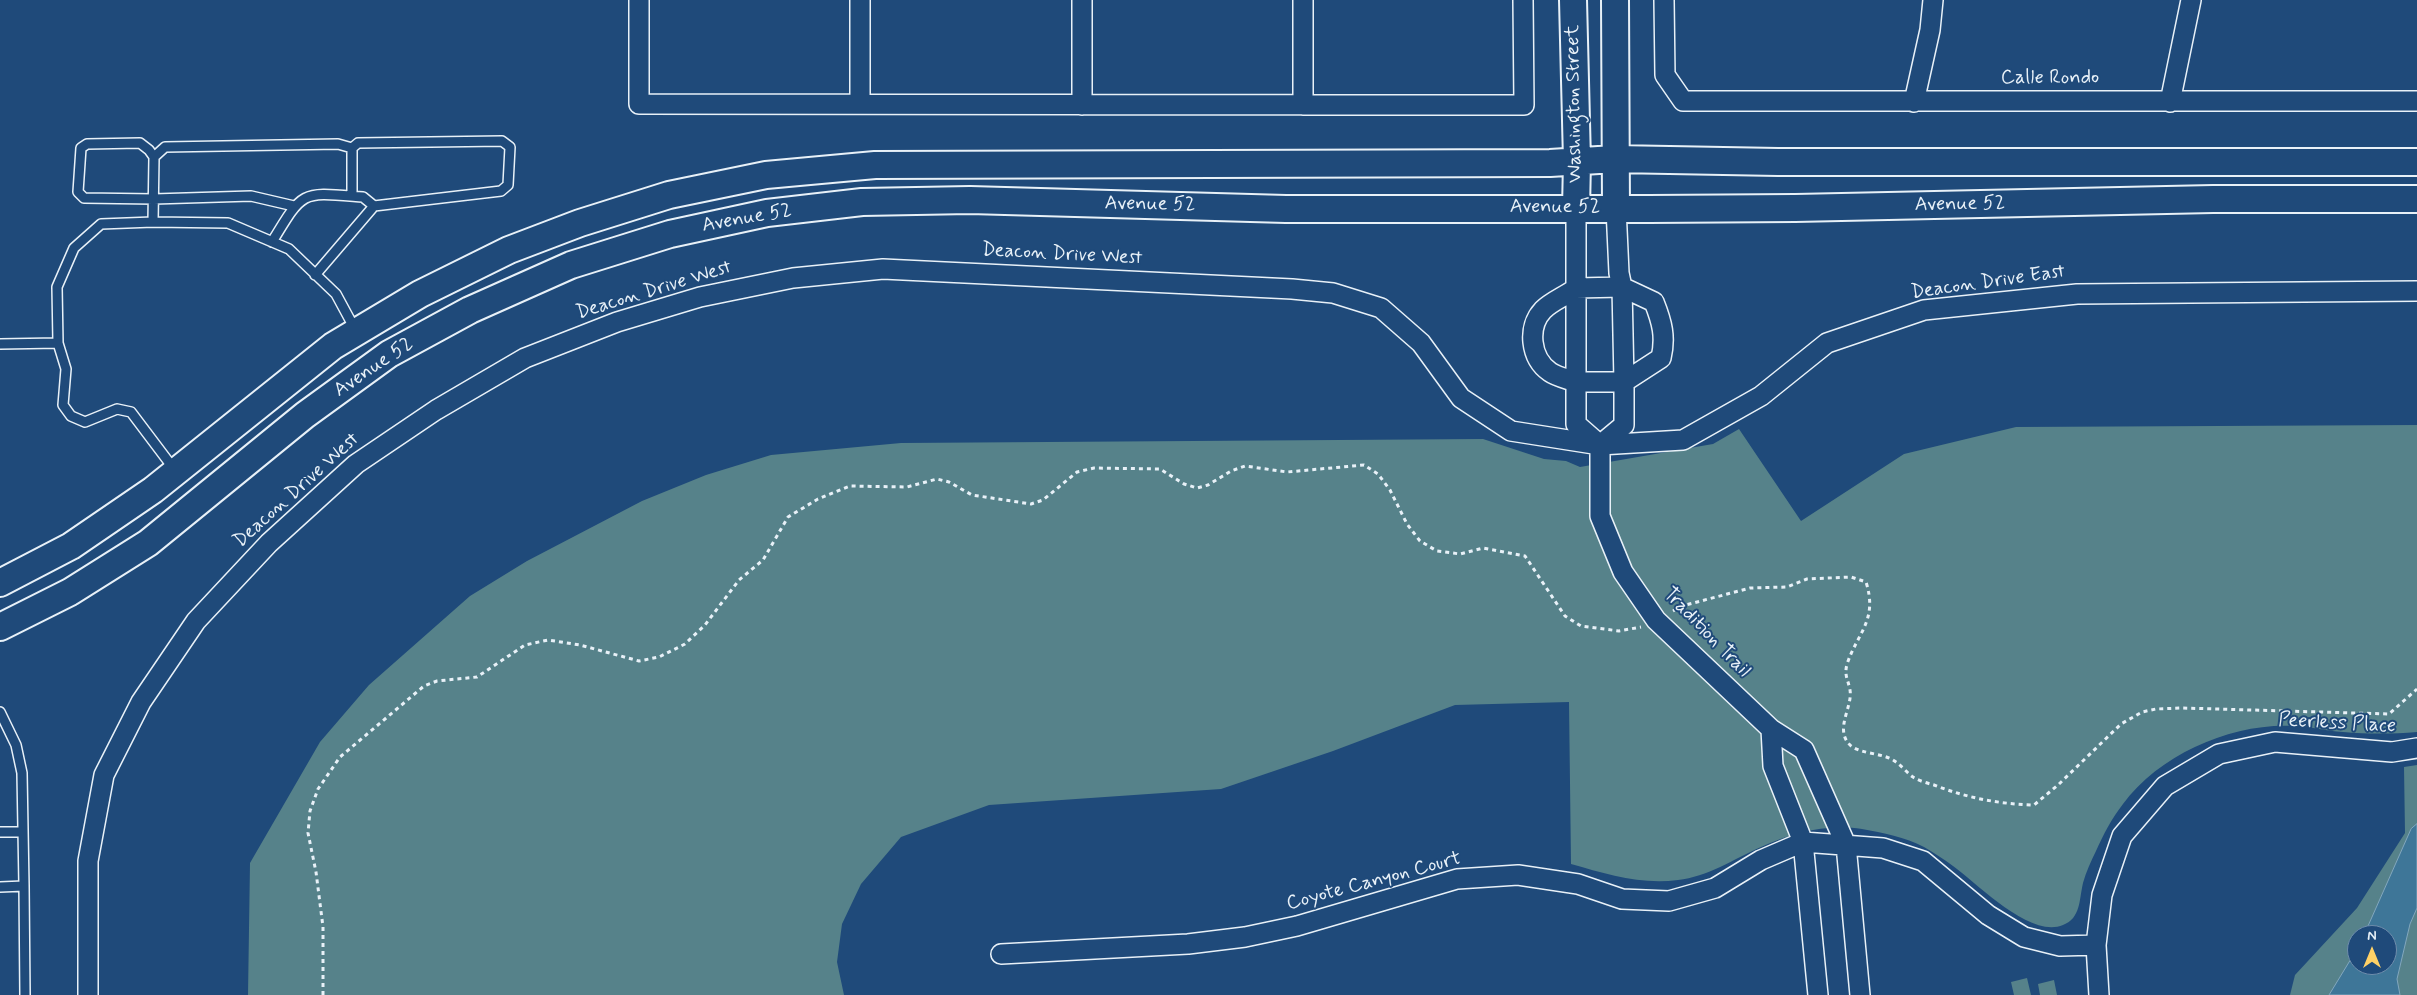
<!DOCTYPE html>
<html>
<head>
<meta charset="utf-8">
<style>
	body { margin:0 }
	#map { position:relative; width:2417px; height:995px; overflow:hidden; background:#1f4a7a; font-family:Mynerve,sans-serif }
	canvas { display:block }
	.north { position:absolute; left:2347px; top:925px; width:50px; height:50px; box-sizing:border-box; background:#1f4a7a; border:1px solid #6f8dac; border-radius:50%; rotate:0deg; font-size:14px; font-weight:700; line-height:20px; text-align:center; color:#e8f1f8 }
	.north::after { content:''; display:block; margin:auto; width:18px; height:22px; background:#ffd166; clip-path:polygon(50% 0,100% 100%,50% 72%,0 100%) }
</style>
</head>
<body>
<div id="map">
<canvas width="2417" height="995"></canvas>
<div class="north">N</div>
</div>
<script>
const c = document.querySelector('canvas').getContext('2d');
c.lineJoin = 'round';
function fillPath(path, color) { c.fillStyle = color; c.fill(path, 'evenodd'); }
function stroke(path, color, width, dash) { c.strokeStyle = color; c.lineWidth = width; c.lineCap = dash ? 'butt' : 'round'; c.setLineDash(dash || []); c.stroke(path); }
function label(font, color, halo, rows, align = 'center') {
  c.font = font + ' Mynerve,sans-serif'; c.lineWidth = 4; c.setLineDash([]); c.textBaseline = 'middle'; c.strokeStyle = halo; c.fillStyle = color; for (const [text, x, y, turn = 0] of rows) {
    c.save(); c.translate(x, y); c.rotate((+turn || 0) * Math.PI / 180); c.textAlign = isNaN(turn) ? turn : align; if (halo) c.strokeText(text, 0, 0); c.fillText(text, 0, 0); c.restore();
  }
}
fillPath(new Path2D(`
	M2417 425V732C2392 734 2368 734 2343 732 2326 731 2310 726 2293 726 2232 723 2160 754 2123 804 2112 818 2103 835 2096 851 2091 861 2086 872 2083 883 2079 900 2081 918 2063 925 2030 939 1977 883 1953 866 1944 859 1934 853 1924 847 1905 837 1883 833 1862 829 1829 823 1791 833 1761 847 1734 859 1707 877 1678 880 1641 885 1606 874 1571 864L1569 702 1455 705 1333 751 1221 789 989 805 901 837 861 884 842 924 837 962 844 995H248L250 863 320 742 369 685 470 596 527 561 642 501 706 475 771 455 901 443 1483 439 1544 459 1566 461 1580 467 1713 444 1739 429 1801 521 1904 454 2016 427Z
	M2417 765V995H2290L2295 975 2357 908 2405 833 2404 767ZM2357 935H2387V965H2357Z
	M2027 978 2031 995H2014L2011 982Z
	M2054 980 2057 995H2040L2038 984Z`), '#56828a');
const water = new Path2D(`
	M2417 824V908L2410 924 2397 979 2400 995H2329L2357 949V965H2387V935H2364L2411 829Z`);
fillPath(water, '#3e7698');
stroke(water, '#82a7be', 1);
const lane = new Path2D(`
	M154 157 165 147 338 144 352 148
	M352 196V148L358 143 502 141 510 147 508 185 501 191 374 206
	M153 222 154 157 149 150 140 143 87 144 81 148 78 192 84 198 154 199 251 196 294 206
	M272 242C304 189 301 192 363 197L374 206 315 275
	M58 343 66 369 63 405 71 416 85 422 117 409 131 412 174 469
	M0 344 58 343 57 287 74 248 101 224 153 222 228 223 289 249 336 294 356 331
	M0 712 16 745 22 773 24 886 0 887
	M0 832H22
	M24 886 25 995`);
const street = new Path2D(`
	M639 0V104L1524 105 1523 0
	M1082 0V105
	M1303 0V105
	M1664 0 1665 75 1683 101H2417
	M1914 102 1930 30 1933 0
	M2170 102 2191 0
	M860 104V0
	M1576 209V288C1566 296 1552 301 1543 310 1527 327 1530 358 1550 372 1557 377 1568 379 1576 382V424L1600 445V516L1623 572 1656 620 1771 729 1804 750 1846 845 1860 995
	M1622 287 1624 382H1576V288Z
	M1600 445 1624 425V382L1661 358C1666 337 1662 322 1654 302L1622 287 1619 273 1616 208
	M1771 729 1773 766 1803 842 1818 995
	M2096 945 2099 995
	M1001 954 1188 944 1245 937 1297 926 1457 879 1518 875 1578 884 1622 899 1669 901 1715 888 1761 860 1803 842 1883 848 1923 861 1988 915 2024 937 2060 946 2096 945 2102 895 2122 836 2165 786 2219 754 2275 742 2392 752 2417 748
	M88 995V861L104 775 141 702 196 621 269 543 356 464 436 410 525 358 617 322 700 297 793 278 883 269 1292 289 1333 293 1381 308 1421 343 1461 398 1511 431 1600 445 1683 440 1761 396 1827 343 1924 310 2077 294 2417 291`);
const secondary = new Path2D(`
	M1573 0 1577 161 1576 209
	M1615 0 1616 208
	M0 583 71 546 153 490 333 346 420 294 509 250 580 223 669 195 766 175 875 165 1550 163 1615 159 1778 162H2417
	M0 627 70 592 148 543 305 415 389 354 470 310 571 265 670 234 767 213 862 202 970 200 1286 209H1649L1795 208 2213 199H2417`);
stroke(lane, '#e8f1f8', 12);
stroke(street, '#e8f1f8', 22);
stroke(secondary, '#e8f1f8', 30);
stroke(new Path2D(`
	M1673 611 1682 606 1750 588 1787 587 1807 579 1851 577 1866 582C1878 620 1858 632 1847 664 1844 676 1848 679 1850 690 1853 707 1834 729 1850 745 1861 755 1883 752 1896 762 1902 766 1907 773 1913 777 1919 781 1927 783 1934 785 1967 798 1999 804 2034 805L2058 785 2121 724 2142 712 2156 709 2182 708 2389 714 2417 689
	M323 995V927L316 872 308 833 310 811 318 789 340 757 424 686 437 681 477 677 525 645 548 640 580 645 639 661 659 657 685 644 705 625 739 580 763 560 788 517 818 499 850 486 907 487 937 479 949 482 972 495 1031 504 1043 500 1077 472 1094 468 1160 469 1184 484 1197 488 1208 485 1231 471 1245 466 1287 472 1364 465 1378 474 1390 490 1407 524 1420 541 1437 551 1460 554 1483 548 1525 556 1565 616 1581 626 1619 631 1641 627`), '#e8f1f8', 3, [4, 4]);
stroke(lane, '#1f4a7a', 9);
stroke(street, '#1f4a7a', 19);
stroke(secondary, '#1f4a7a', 26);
label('20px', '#e8f1f8', '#1f4a7a', [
	["Calle Rondo",2050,79],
	["Washington Street",1575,104,-91],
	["Avenue 52",1150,205,1],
	["Avenue 52",1960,205,-1],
	["Avenue 52",1555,208],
	["Avenue 52",747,219,-10],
	["Deacon Drive West",1062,255,3],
	["Deacon Drive East",1988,283,-8],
	["Deacon Drive West",654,291,-17],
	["Avenue 52",374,368,-34],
	["Deacon Drive West",297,491,-42],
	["Tradition Trail",1706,633,46],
	["Peerless Place",2337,724,3],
	["Coyote Canyon Court",1374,882,-15]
]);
</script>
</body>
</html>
